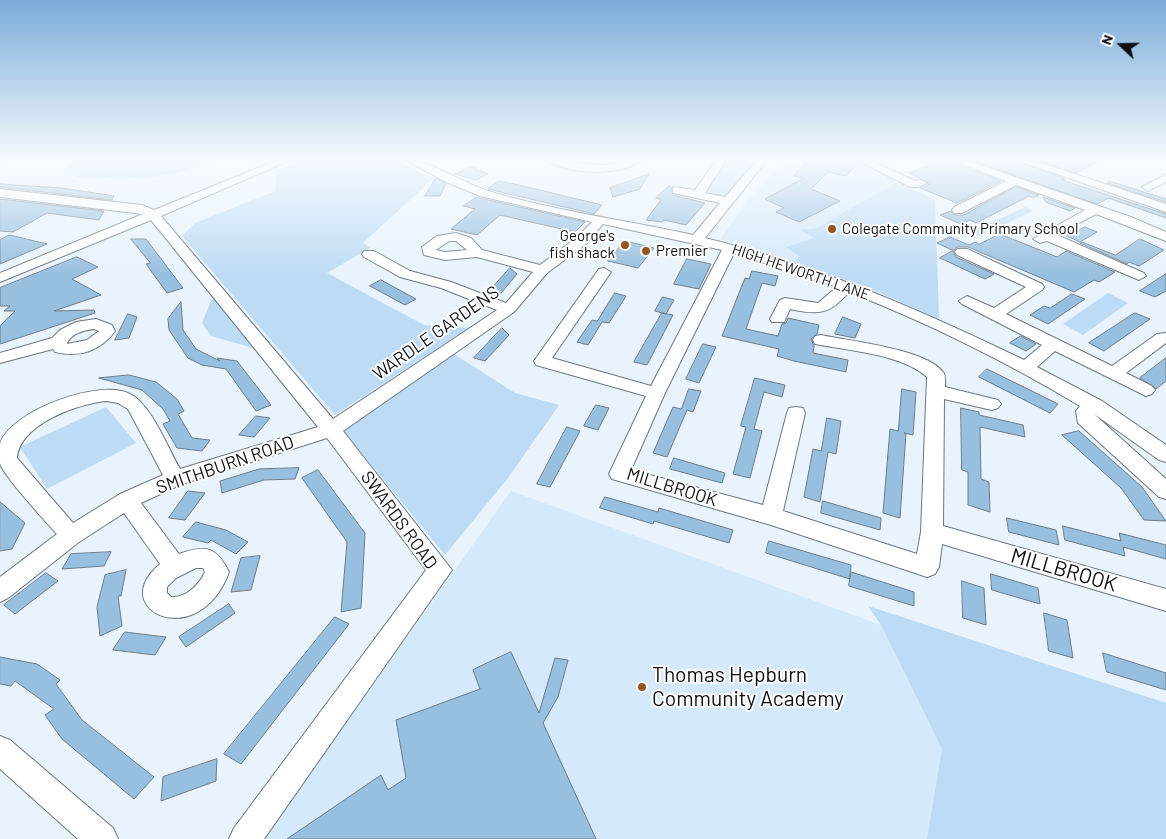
<!DOCTYPE html>
<html>
<head>
<meta charset="utf-8">
<style>
	body { margin:0 }
	#map { position:relative; width:1166px; height:839px; overflow:hidden; background:#e8f3fd; font-family:Barlow,sans-serif }
	canvas { display:block }
	.north { position:absolute; left:1096px; top:20px; width:50px; height:50px; -webkit-text-stroke:4px #fff; paint-order:stroke; rotate:291deg; font-size:14px; font-weight:700; line-height:20px; text-align:center; color:#0c1014 }
	.north::after { content:''; display:block; margin:auto; width:18px; height:22px; background:#0c1014; clip-path:polygon(50% 0,100% 100%,50% 72%,0 100%) }
</style>
</head>
<body>
<div id="map">
<canvas width="1166" height="839"></canvas>
<div class="north">N</div>
</div>
<script>
const c = document.querySelector('canvas').getContext('2d');
c.lineJoin = 'round';
function fillPath(path, color) { c.fillStyle = color; c.fill(path, 'evenodd'); }
function stroke(path, color, width, dash) { c.strokeStyle = color; c.lineWidth = width; c.lineCap = dash ? 'butt' : 'round'; c.setLineDash(dash || []); c.stroke(path); }
function label(font, color, halo, rows, align = 'center') {
  c.font = font + ' Barlow,sans-serif'; c.lineWidth = 4; c.setLineDash([]); c.textBaseline = 'middle'; c.strokeStyle = halo; c.fillStyle = color; for (const [text, x, y, turn = 0] of rows) {
    c.save(); c.translate(x, y); c.rotate((+turn || 0) * Math.PI / 180); c.textAlign = isNaN(turn) ? turn : align; if (halo) c.strokeText(text, 0, 0); c.fillText(text, 0, 0); c.restore();
  }
}
fillPath(new Path2D(`
	M786 159H850L935 200 939 319 831 274 720 239 750 198Z
	M511 491 881 625 942 749 927 839H264Z`), '#d4e9fb');
fillPath(new Path2D(`
	M77 159H213C173 182 122 179 77 177L67 165Z
	M308 159H393L434 178 363 243 370 248 327 273 424 325 468 328 335 415 182 236 195 223 275 191 276 170Z
	M727 159H759L726 196 718 197 708 194 707 189Z
	M897 182 935 200 939 319 869 288 794 262 799 256 786 247 814 238 801 230 817 228Z
	M1025 207 1033 211 980 236 971 232Z
	M1108 293 1128 303 1083 335 1063 324Z
	M213 296 253 348 211 336 202 323Z
	M454 354 515 393 559 405 508 478 445 555 342 429Z
	M106 407 136 443 47 489 20 447Z
	M868 606 1166 703V839H927L942 749 881 625Z`), '#bddbf4');
const building = new Path2D(`
	M810 159H853L858 163 846 176 828 172 811 189 840 201 799 222 776 212 784 208 765 199 804 178 794 176Z
	M947 159 948 161 1001 181 957 203 920 188 931 184 909 173Z
	M968 159H1012L1065 179 1062 180 1166 214V218L1108 198 1098 204Z
	M1034 159H1043L1059 164 1060 159H1103L1076 173Z
	M472 167 488 174 476 180 455 174Z
	M649 174 640 189 613 197 610 188Z
	M436 178 446 184 440 196H425Z
	M499 181 519 185 602 205 594 214 488 189Z
	M1109 181 1166 199V202L1107 183Z
	M0 184 62 188 114 196 112 200 0 187Z
	M669 186 671 187 673 195 705 203 686 225 664 220 662 222 646 220 661 200 656 198Z
	M1016 187 1039 195 1033 198 1029 196 976 223 970 220 961 224 940 215 951 211 954 215H963Z
	M477 197 480 198 585 222 575 232 500 215 477 235 451 229 475 209 464 206Z
	M1043 197 1075 208 1070 211 1046 202Z
	M0 199 104 211 99 220 47 213 13 232 0 231Z
	M1085 227 1097 232 1080 242 1067 236Z
	M1000 234 1057 257 1066 251 1115 272 1099 282 1094 280 1074 292 968 247H957L954 251 937 243 950 237 969 245 975 242 979 244Z
	M10 235 47 244 0 264V240Z
	M131 239H146L183 288 167 293 146 264 150 263Z
	M1140 239 1164 250 1139 266 1129 262 1127 264 1080 243 1082 242 1115 255Z
	M625 241 654 248 638 268 608 261Z
	M953 251 956 257 994 274 985 279 940 258Z
	M77 257 98 267 72 279 101 295 54 311 94 310 95 313 0 344V326L15 311H4L10 306H0V288Z
	M687 259 711 264 699 289 674 284Z
	M510 268 517 274 497 298 487 294Z
	M752 271 778 276 775 286 762 283 746 329 778 336 782 324 786 323 788 318 819 325 817 334 811 339 814 346 813 353 848 360 846 372 794 361 777 356 779 349 722 336 745 278 749 279Z
	M1166 274V291L1155 297 1140 291Z
	M381 280 416 299 405 305 370 286Z
	M615 293 626 296 609 323 602 322 588 345 577 342 592 320 597 321Z
	M1072 294 1085 299 1048 324 1030 315 1044 306 1050 308Z
	M663 297 674 300 666 314 655 311Z
	M181 302 183 330 196 349 220 361 217 358 237 361 271 405 256 411 226 369 202 365 188 358 169 330 168 319Z
	M662 313 673 315 647 365 634 362Z
	M1135 313 1150 319 1104 351 1089 343Z
	M128 314 137 317 129 338 115 340Z
	M843 317 861 324 855 338 835 334Z
	M502 328 509 335 485 361 474 358Z
	M1021 336 1036 344 1026 351 1010 343Z
	M703 344 716 347 699 383 686 379Z
	M1166 358V381L1156 389 1140 378Z
	M987 369 1034 392 1058 404 1050 413 979 377Z
	M129 375 156 382 177 399 184 411 178 414 192 438 210 440 202 451 177 448 163 424 170 421 163 409 142 390 99 378Z
	M755 378 785 385 782 397 764 392 754 429 762 431 750 478 733 474 746 427 741 426Z
	M689 389 701 391 693 412 687 410 667 457 653 453 673 407 681 409Z
	M902 389 916 392 913 435 904 433H906L900 518 883 513 890 429 898 431Z
	M596 405 609 408 598 430 584 426Z
	M961 408 979 412V415L1023 425 1025 437 980 427 981 479 989 482 990 512 968 505V472L962 470Z
	M256 416 270 418 254 437 239 435Z
	M827 418 841 421 836 454 828 452 820 502 804 497 813 449 821 451Z
	M567 427 580 431 563 463 550 487 537 484Z
	M1079 431 1142 487 1166 521 1144 520 1121 488 1062 435Z
	M674 458 725 473 722 483 670 469Z
	M299 468 295 479 264 480 222 493 220 481 259 469Z
	M318 470 365 533 361 608 341 612 347 542 302 478Z
	M188 491 205 493 185 520 169 518Z
	M605 497 658 512 659 508 733 530 729 543 654 521 653 524 600 508Z
	M823 501 881 518 880 530 821 513Z
	M0 502 25 523 12 549 0 551Z
	M1007 518 1056 530 1059 545 1009 532Z
	M196 522 226 530 248 542 236 554 211 540 208 543 183 537Z
	M1063 526 1121 541 1119 533 1166 545V559L1123 547 1125 556 1065 540Z
	M769 541 851 565 850 579 766 553Z
	M111 552 104 566 62 569 71 554Z
	M260 556 251 590 231 592 241 558Z
	M126 570 121 596H118L122 626 100 636 97 607 105 575Z
	M851 572 914 592V606L849 586Z
	M46 573 58 581 15 614 4 605Z
	M991 574 1038 588 1040 604 992 590Z
	M962 581 984 588 986 625 963 618Z
	M229 604 235 613 186 647 179 637Z
	M1044 613 1067 620 1073 658 1049 651Z
	M335 617 349 624 241 764 224 754Z
	M125 632 141 634 166 637 155 655 113 650Z
	M511 652 539 713 555 658 568 660 558 697 543 723 596 839H287L381 775 388 790 406 778 396 720 480 689 473 670Z
	M1103 653 1166 673V690L1107 672Z
	M0 657 37 664 60 680 56 684 82 720 154 777 134 799 62 739 45 715 54 709 15 681 11 686 0 684Z
	M217 759 216 781 161 801 163 777Z`);
fillPath(building, '#97bfdf');
stroke(building, '#6f7c87', 1);
const minor = new Path2D(`
	M0 159H7L0 163Z
	M280 159H293L161 216 333 419 497 310 441 288 400 277 364 257 362 254 364 251H374L410 271 451 282 506 303 533 272 477 257 445 260 424 255 422 247 437 236 456 233 471 238 482 250 540 265 576 238 592 222 480 196 446 182 404 159C427 159 463 183 488 191 555 211 625 220 693 235L720 203 673 193V187L695 190 717 159H727L705 193 725 197 758 159H768L705 238C817 265 921 310 1024 360L1042 345 962 304 959 301 967 296 994 308 1026 287 957 255 955 252 957 249H967L1042 284 1044 287 1042 290 1006 314 1112 366 1157 334 1166 333V343L1126 373 1152 386 1155 390 1152 394 1146 396 1055 351 1037 367 1102 401 1166 445V462L1159 460 1094 414 1166 479V499L1159 497 1078 423 1076 411 1080 406C1007 362 928 323 849 292 829 315 819 315 790 309L784 322H772L770 319 780 300 785 298 818 303 837 287 734 253 665 393 631 470 763 505 787 413 789 408 796 407 803 408 805 413 783 511 917 554 921 532 927 377C903 355 852 351 821 345L815 344 813 340 815 336 821 335C849 341 926 349 943 372 946 376 945 382 945 387L998 400 1001 404 998 408 992 410 944 399 943 526 1166 589V611L942 544 939 567 935 574 927 577 771 525 612 479 609 474 646 396 536 365 534 361 599 269 604 268 611 272 552 358 651 386 722 250 603 224 586 244 547 273 514 312 343 431 452 570 264 839H229L234 828 426 570 327 438 182 484 141 503 179 554C206 545 216 546 229 572 199 654 105 610 160 564L124 513 79 542 8 598 0 602V577L57 534C47 523 1 473 0 463 0 458 0 449 0 444 10 411 100 378 130 394 151 404 168 448 180 469L318 427 151 220 0 282V273L143 214 0 197V189L142 205 154 210ZM449 241H456L467 250 445 252 436 250ZM106 401 118 403 128 409 163 475 120 494 73 523 17 458C20 424 77 404 106 401ZM196 568H203L205 572C199 585 186 598 171 597L167 593V587L176 578Z
	M546 159C565 157 584 166 604 165 617 165 628 157 641 159 626 177 562 175 546 159Z
	M855 159H868L915 181 921 180 927 183 918 187H910Z
	M949 159H963L1131 217 1166 232V241L1096 214 1057 235 1144 273 1146 276 1139 280 1047 241 1040 243 1033 239 1085 210 1016 185 962 213H954L952 210 954 207 1006 181Z
	M1014 159H1029L1166 204V212Z
	M1166 174V182L1148 191 1142 187Z
	M96 319 112 325 115 331C101 351 79 358 55 352L53 349 0 363V353L52 338 60 330 76 322ZM94 329 99 331 87 340 67 344C70 334 84 330 94 329Z
	M0 736 10 740 113 828 118 839H78L0 769Z`);
stroke(minor, '#6b7782', 2);
fillPath(minor, '#fff');
const sky = c.createLinearGradient(0, 0, 0, 276);
sky.addColorStop(0, '#7bacd8');
sky.addColorStop(0.58, '#f5fafe');
sky.addColorStop(1, '#f5fafe00');
c.fillStyle = sky;
c.fillRect(0, 0, 1166, 276);
for (const [x, y, r, color] of [
	[832,229,5,"#95551e"],
	[625,245,5,"#95551e"],
	[646,251,5,"#95551e"],
	[642,687,5,"#95551e"]
]) { const dot = new Path2D(); dot.arc(x, y, r, 0, 2 * Math.PI); c.fillStyle = color; c.fill(dot); stroke(dot, '#fff', 2); }
label('15px', '#0c1014', '#fff', [
	["Colegate Community Primary School",842,229],
	["George's",615,236,"right"],
	["fish shack",615,253,"right"],
	["Premier",656,251]
], 'left');
label('15px', '#0c1014', '#fff', [
	["HIGH HEWORTH LANE",801,272,19]
]);
label('18px', '#0c1014', '#fff', [
	["WARDLE GARDENS",436,333,-35],
	["SMITHBURN ROAD",225,465,-19],
	["MILLBROOK",672,487,17],
	["SWARDS ROAD",399,520,54]
]);
label('21px', '#0c1014', '#fff', [
	["MILLBROOK",1064,570,16]
]);
label('21px', '#0c1014', '#fff', [
	["Thomas Hepburn",652,675],
	["Community Academy",652,699]
], 'left');
</script>
</body>
</html>
